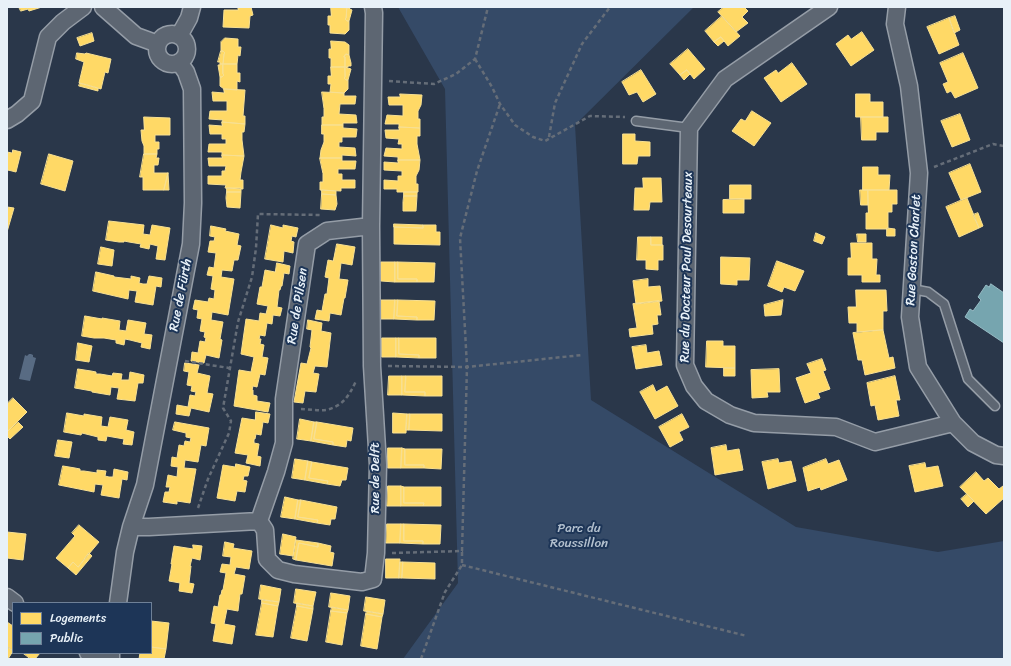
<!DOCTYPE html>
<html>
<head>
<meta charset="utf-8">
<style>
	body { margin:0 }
	#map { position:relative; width:1011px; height:666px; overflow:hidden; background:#2a374a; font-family:Sriracha,sans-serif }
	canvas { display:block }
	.frame { position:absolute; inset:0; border:8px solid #e8f1f8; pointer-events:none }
	.legend { position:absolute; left:12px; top:602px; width:140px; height:52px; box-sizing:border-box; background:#1d3557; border:1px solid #6e8097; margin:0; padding:5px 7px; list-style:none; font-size:12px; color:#e8f1f8 }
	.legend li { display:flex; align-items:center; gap:8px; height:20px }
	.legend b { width:20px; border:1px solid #6e8097 }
</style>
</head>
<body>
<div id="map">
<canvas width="1011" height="666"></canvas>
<div class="frame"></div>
<ul class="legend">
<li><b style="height:11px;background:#ffd966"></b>Logements</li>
<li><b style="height:11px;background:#76a5af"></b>Public</li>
</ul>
</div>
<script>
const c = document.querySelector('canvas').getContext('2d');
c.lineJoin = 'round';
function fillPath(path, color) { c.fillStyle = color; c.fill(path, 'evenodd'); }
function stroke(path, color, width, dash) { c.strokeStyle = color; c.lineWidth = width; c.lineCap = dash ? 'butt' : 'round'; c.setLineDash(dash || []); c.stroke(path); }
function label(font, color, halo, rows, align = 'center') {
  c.font = font + ' Sriracha,sans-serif'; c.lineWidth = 4; c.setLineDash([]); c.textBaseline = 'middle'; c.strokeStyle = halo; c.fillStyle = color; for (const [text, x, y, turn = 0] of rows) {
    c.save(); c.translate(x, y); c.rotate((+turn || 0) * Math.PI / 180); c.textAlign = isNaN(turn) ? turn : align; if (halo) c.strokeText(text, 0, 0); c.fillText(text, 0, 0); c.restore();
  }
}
fillPath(new Path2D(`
	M398 7H694L575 125 591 400 796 527 938 552 1004 541V659H403L458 583 445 89Z`), '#354a67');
fillPath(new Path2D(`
	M29 354H31L33 355V357L36 358 30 381 19 379 25 355 27 356Z`), '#586b83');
const homes = new Path2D(`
	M19 7H42L29 11 28 9 21 11Z
	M238 7H251L253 15 250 16 249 28 223 27 224 10H238Z
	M331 7 347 8 346 18 345 19 347 21H349V30L345 34 330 33V25H328V16H331Z
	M724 7H744L748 11 742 17 748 23 736 32 718 12Z
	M347 8H349L350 9 352 10 349 21H347L345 19 346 18Z
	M722 16 740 36 728 46 721 37 714 42 705 31Z
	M955 16 960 30 954 33 949 18Z
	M949 18 959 45 939 54 927 27Z
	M862 32 874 50 851 66 836 44 848 35 851 39Z
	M92 33 94 41 80 46 77 38Z
	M721 37 724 41 718 46 714 42Z
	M225 38 238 39V47H241L240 56 238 55 237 64H223L224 54 225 53 223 51H221V42Z
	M331 41 345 42 349 45V55L346 54 344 57H345V67H331V58H329V49H331Z
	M688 49 705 69 694 79 687 70 680 75 670 64Z
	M221 51H223L225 53 224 54 223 64H220V62H218Z
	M77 53 85 54 86 53 111 59 108 73 105 72 101 89 79 83 84 62 76 59Z
	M963 53 978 88 955 98 951 91 947 93 943 84 948 82 940 63Z
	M346 54 349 55 351 63V66H348V67H345V57H344Z
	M792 63 807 84 781 102 764 78 776 70 778 73Z
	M220 64H223V74L224 75 222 77H220L218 65H220Z
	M223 64H237V73H240V82L237 81V90L224 89 220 86V77H222L224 75 223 74Z
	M331 67H345V77L344 78 346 80H348V89L344 93 330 92 331 84H328V76H331Z
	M345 67 351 69 348 80H346L344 78 345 77Z
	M641 70 656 94 643 102 637 92 629 95 622 82Z
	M687 70 690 74 684 80 680 75Z
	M80 83 98 88V91L79 86Z
	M224 89 245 90 243 116H245V124L222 122 223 120 209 119 210 111H227V101H213L212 92 224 93Z
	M322 92 344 93V96H356L355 104H340L339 114 356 115 357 123H343V125H322V117H324V109Z
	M400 94 422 95 421 105 418 111V119H420V128L399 127V124H385L387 115 403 116V105H389L388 97H400Z
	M856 94H870V102H883V117H856Z
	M752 111 771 123 754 146 732 131 741 119 745 121Z
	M960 114 970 140 952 147 941 121Z
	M144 117 170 118V135H155V142H159V149H157V154H144V146L142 141 141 130H144Z
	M861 117H888V132H876V140H862Z
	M222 122 245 124 244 132H242V140L244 156 222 155V152H208L209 144H226V139H222V134H210L209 125 222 126Z
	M322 125H343V128L357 129 356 137H342V142H339V147L355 148 356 156 342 155V158H320L321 150 324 142V134H322Z
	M399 127 420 128V136H417V144L420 160H398V157L384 156 386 148 402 149V144H398L399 139 386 138 385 130H399Z
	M623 134H635V141L650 142V156H638L637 164H623Z
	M13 150 21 152 16 172 8 170 7 172V152L12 153Z
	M49 154 73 161 65 191 41 184Z
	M144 154H157L156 158H159L158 165H154V173H168L164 190H143V177H140Z
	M222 155 244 156 241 172 240 180H243V189L225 188 226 185 208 184V176H222V171H225L226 166H209L208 158H222Z
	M320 158H342V161H356L355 169H338V174H342V180H355V188H341V191L320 190V182H323V174Z
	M398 160H420L419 170 416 176V184H418V192H397V189H384V180L398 181V176H402V171L384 170V162L398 163Z
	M970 164 981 192 961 200 949 173Z
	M863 167H878V175H890L889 190H863Z
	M168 173 169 190H164Z
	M643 178H661L662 202H650L649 210H634L635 188H643Z
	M730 185H751V199H730Z
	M227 188H241V192H227Z
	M322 190 336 191V195L322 194Z
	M860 190H868V205H861Z
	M868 190H897V204H892V212H888V229H866V213H868Z
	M227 192H241L240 208 227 207 226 198Z
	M404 192H417V196H404Z
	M322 194 336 195 337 204 335 210 321 209Z
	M404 196H417L416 211H403V202Z
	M967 198 979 228 959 237 946 207Z
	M744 199V213H723V200Z
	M7 207 14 208 7 232Z
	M978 213 983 226 979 228 973 215Z
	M109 221 144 225 143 234 150 235 152 225 170 228 165 260 156 259 158 246 150 244 149 249 140 247 141 244 129 242 124 241V242H119L106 240Z
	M394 224 423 225V228L394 227Z
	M271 225 283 228V225L298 228 296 237 292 236 291 241 294 242 293 253 284 251 283 262 265 259Z
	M423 225H436V232H440V245L394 244V227L423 228Z
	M211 226 226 229 225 231 239 234 237 245 241 246 238 260H234L232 271 222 270 221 277 234 279 228 315 212 312 211 320 223 322 220 339 222 340 219 358 206 355 204 363 191 361 192 352 198 353 200 341 205 342 206 338 204 337 205 332 200 331 202 319 197 318 198 310 193 309 195 300 208 302 209 298 214 299 215 290 211 289 213 276 207 275 209 267 214 268 216 253 208 252 210 241H214L215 237 210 236Z
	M887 228 895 229V236H887Z
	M816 233 825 237 822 244 814 241Z
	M857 234H866V242H858Z
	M638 237H651V245H663V260H658V270L646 269V260H637Z
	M651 237H662V245H651Z
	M851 243H872V259H877L876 275H880V282H862V275H848V258H851Z
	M337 244 355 247 352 265 341 263 339 279 348 280 345 298H344L341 315 330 313 329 321 315 319 317 310 322 311 325 294H327L329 278 325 277 328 260 333 261Z
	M101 247 114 250 112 266 98 264Z
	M721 257 750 258 749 280H737V285L721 284Z
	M777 261 804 271 795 291 784 287 782 292 768 286Z
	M381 262H395V282L381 281Z
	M395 262H398V279H417V282H395Z
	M398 262 435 263 434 282H417V279H398Z
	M277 263 290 266 289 274 284 273 282 286H281L280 290H279L277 307 282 308 280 316 273 315 272 324 267 323 265 336 260 335 259 339H261L260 344 264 345 262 357 268 358 265 375 260 374 257 387 253 386 252 390H253V395L257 396V401L270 403 268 412 234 406 239 370 251 372 254 357 241 354 246 319 259 321 260 313 266 314 268 306 257 304 260 287H262L265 270 275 272Z
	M96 272 114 276V277L131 279V276L140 278 139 283 143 284H147L149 276 162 278 161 287 156 286 153 305 135 302 137 291 129 290 128 299 93 291Z
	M648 279V287L660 286 662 301 636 304 633 281Z
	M856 290H886L887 311H883V330L857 332V323H849L848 307H856Z
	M381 300H395L394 319H380Z
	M395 300H398L397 316 417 317V320L394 319Z
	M398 300 435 301 434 320H417V317L397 316Z
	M783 300 781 315 765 316 764 305Z
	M659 301 661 315H657L658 324 652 325 653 334 630 337 629 329 637 328 633 304Z
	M85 316 102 319V318L120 321 119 330 126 331 128 320 146 323 144 334 152 335 150 349 141 347 142 343 130 340 125 339 124 345 116 343V340L104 338H94L82 336Z
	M308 320 322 323 321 331 331 333 327 367 315 366 313 373 319 374 316 392 305 391 303 403 294 402 301 363 307 364 311 348 310 347 312 330 307 329Z
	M883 330 889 358 893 357 895 368 865 375 862 360H858L853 333Z
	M382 338H396V357H382Z
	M396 338H399V354L419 355V358L396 357Z
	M399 338H436V358H419V355L399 354Z
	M707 341H723V346H735V368L706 367Z
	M78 343 92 346 89 362 76 360Z
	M646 345 647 353 659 351 662 365 636 369 632 347Z
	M822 359 826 370 823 371 830 389 818 393 820 398 805 403 796 378 811 373 807 364Z
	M185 363 199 365 197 373 210 376 207 393 213 394 209 412 191 408 189 416 176 414 177 405 188 407 190 395 195 396 196 392 191 391 192 386 187 385 189 372 184 371Z
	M724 368H735V376H724Z
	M78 369 91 371 96 372V374H100L112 376 113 373 122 374 121 380H129L130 372 144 375 143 383H138L135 401 117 399 119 388 111 387 110 395 92 392V391L75 388Z
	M779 369 780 392H767L768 397 752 398 751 370Z
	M389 376H402V395H388Z
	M402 376H406L405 392H425V396L402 395Z
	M406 376H442V396H425V392H405Z
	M895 376 900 400H896L899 416 878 420 875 405 871 406 867 383Z
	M653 385 656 392 667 386 678 406 655 419 640 392Z
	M13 398 27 412 7 432V404Z
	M256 412 270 414 268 423 263 422 261 435 256 434 255 439H254V443L259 444 257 456 261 457 260 466 246 463 248 455 235 453 242 418 255 420Z
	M67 413 84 416V414L102 417 101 426 108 427 110 417 128 420 126 430 134 432 132 445 123 444 124 439 107 436 106 441 98 440V437L82 433 81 435 64 432Z
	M393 413 407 414 406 433H393Z
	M407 414H410L409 430H406Z
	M410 414H442V431L409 430Z
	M682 414 689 427 679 432 683 440 670 447 659 427Z
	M300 419 314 422 311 441 297 439Z
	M18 422 23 427 10 439 7 436V432Z
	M175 422 209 428 206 446 201 445 198 462 185 460 184 468 196 469 190 503 177 501V504L163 502 165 492H169L170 487H166L168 475 177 477 178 467 171 466 172 457 177 458 179 445 184 446 185 441 190 442 191 438 186 437V433L173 430Z
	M314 422H317L314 439 333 442V445L311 441Z
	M317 422 353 428 351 441 347 440 346 447 333 445V442L314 439Z
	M58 440 72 442 69 458 55 456Z
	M726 445 727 451 739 449 743 470 715 475 711 448Z
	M388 448H402L401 468H388Z
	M402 448 405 449V465H424V468H401Z
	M405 449H442L441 469 424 468V465H405Z
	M295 459 308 461 305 480 292 478Z
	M778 459 779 463 791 461 796 481 768 489 762 462Z
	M826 459 828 464 839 460 847 480 821 490 820 487 808 491 803 468Z
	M308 461 312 462 309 478 328 481 327 484 305 480Z
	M312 462 348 468 346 480H342L340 486 327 484 328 481 309 478Z
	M925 463 926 468 938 466 943 486 915 492 909 466Z
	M236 464 250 467 248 476H244L243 480 247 481 245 492 237 491 235 501 217 498 223 465 235 467Z
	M63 466 75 468 80 469V471H84L97 473V470L106 471 105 476 109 477H113L114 469 128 472 127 480 122 479 119 498 101 495 103 485 95 484 94 492 59 485Z
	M976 472 984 481 988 478 999 489 1003 486 1004 487V498L986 514 960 487Z
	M388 486H401V506H387Z
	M401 486 404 487V503H424L423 506H401Z
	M404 487H441V506H423L424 503H404Z
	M967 494 974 501 968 507 961 499Z
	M285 497 298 500 295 519 281 517Z
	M298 500H301L298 517 318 520 317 523 295 519Z
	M301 500 337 507 335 519H331L330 525 317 523 318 520 298 517Z
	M387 524H401L400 543H386Z
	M401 524H404V541H423V544L400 543Z
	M404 524 441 525 440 544H423V541H404Z
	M79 525 99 542 78 567 73 562 68 568 56 558 75 536 72 533Z
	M7 532 26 534 23 560 7 558Z
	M283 534 296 537 293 556 280 554Z
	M296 540 318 543V547L299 543 296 560 293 559Z
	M225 542 234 544 233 548 252 551 249 569 236 567 234 574 245 576 242 594H240L238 611 227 609 224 624 235 626 232 644 213 641 216 624 211 623 214 606 218 607 220 595H221L222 590H223L226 573 220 572 222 564 230 565 231 557 223 556Z
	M299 543 318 547V543L331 546 330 552 334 553 332 566 296 560Z
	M193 545 202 546 200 560 192 558 190 566H191L189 583 194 584 192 593 179 591 180 583 169 581 172 564H171L174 546 193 549Z
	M89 553 92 556 76 575 68 568 73 562 78 567Z
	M386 559H400L399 578H386Z
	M400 562H403L402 578H399Z
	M403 562 435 563V579L402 578Z
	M261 585 281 589 279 602 259 599Z
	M296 589 316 592 313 606 294 603Z
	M331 593 350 596 348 610 329 607Z
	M366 597 385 600 383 614 364 611Z
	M262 600 279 602 278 606 262 603Z
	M262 603 278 606 273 637 256 635Z
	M297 603 313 606V609L297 606Z
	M297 606 313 609 307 641 291 638Z
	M332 607 348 610 347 613 331 611Z
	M331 611 347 613 342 645 326 642Z
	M367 611 383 614 382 617 366 614Z
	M366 614 382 617 377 649 361 646Z
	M151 621 169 623 166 649 151 647Z
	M7 622 13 626V651L7 646Z
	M7 647 13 651 8 659 7 658Z
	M151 647 166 649 164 659H139L140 653H151Z
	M23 653H40L35 659H31Z`);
fillPath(homes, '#ffd966');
stroke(homes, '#f8e092', 1);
const public = new Path2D(`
	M991 284 1004 293V343L965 317 970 309 973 311 981 300 978 297 986 285 989 287Z`);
fillPath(public, '#76a5af');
stroke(public, '#98bcc5', 1);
const lane = new Path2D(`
	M636 121 689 128
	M912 289 928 292 944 304 968 379 995 406`);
const street = new Path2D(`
	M103 7 136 36 158 44
	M829 7 725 79 689 128 685 365 694 386 706 401 730 415 754 423 836 427 875 442 953 423
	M897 7 895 24 909 86 919 173 910 317 918 367 953 423 973 443 996 455 1004 456
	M157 49a15 15 0 1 1 30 0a15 15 0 1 1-30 0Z
	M179 36 189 18 192 7
	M7 120 17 114 32 101 48 37 63 22 83 7
	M259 521 265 530 267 559 278 570 294 574 362 582 373 579 376 553 378 465 372 366 371 226 374 13 373 7
	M131 527H149L259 521 276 472 284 443V399L307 244 327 231 371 226
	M7 597 15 603
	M118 603 125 552 131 527 145 485 191 244 193 203 192 89 186 72 179 62
	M88 653 97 659
	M111 659V653`);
stroke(lane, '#959da7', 11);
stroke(street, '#959da7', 19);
stroke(new Path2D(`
	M475 59 492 87 500 104 515 125 533 137 545 141 590 116 625 117
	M389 81 434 84 456 74 475 59 488 7
	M549 137 555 103 582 44 610 7
	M934 167 993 144 1004 146
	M185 361 229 368
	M388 366 467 367 582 355
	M301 409C308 409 318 411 326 410 343 406 349 396 356 381
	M198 508 208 479 229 433 231 421 223 408 238 322 252 277 256 248 258 214 322 215
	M392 553 462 551 467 367 460 238 477 171 500 104
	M462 565 747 636
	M421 659 445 592 462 565V551`), '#656d78', 2.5, [4, 3]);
stroke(lane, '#5d6672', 8);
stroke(street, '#5d6672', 16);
label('13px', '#e8f1f8', '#1d3557', [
	["Rue Gaston Charlet",914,250,-87],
	["Rue du Docteur Paul Desourteaux",687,267,-89],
	["Rue de Fürth",181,295,-79],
	["Rue de Pilsen",298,306,-81],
	["Rue de Delft",376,478,-90]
]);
label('13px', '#b3c0ce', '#1d3557', [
	["Parc du",579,529],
	["Roussillon",579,544]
]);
</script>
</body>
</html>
